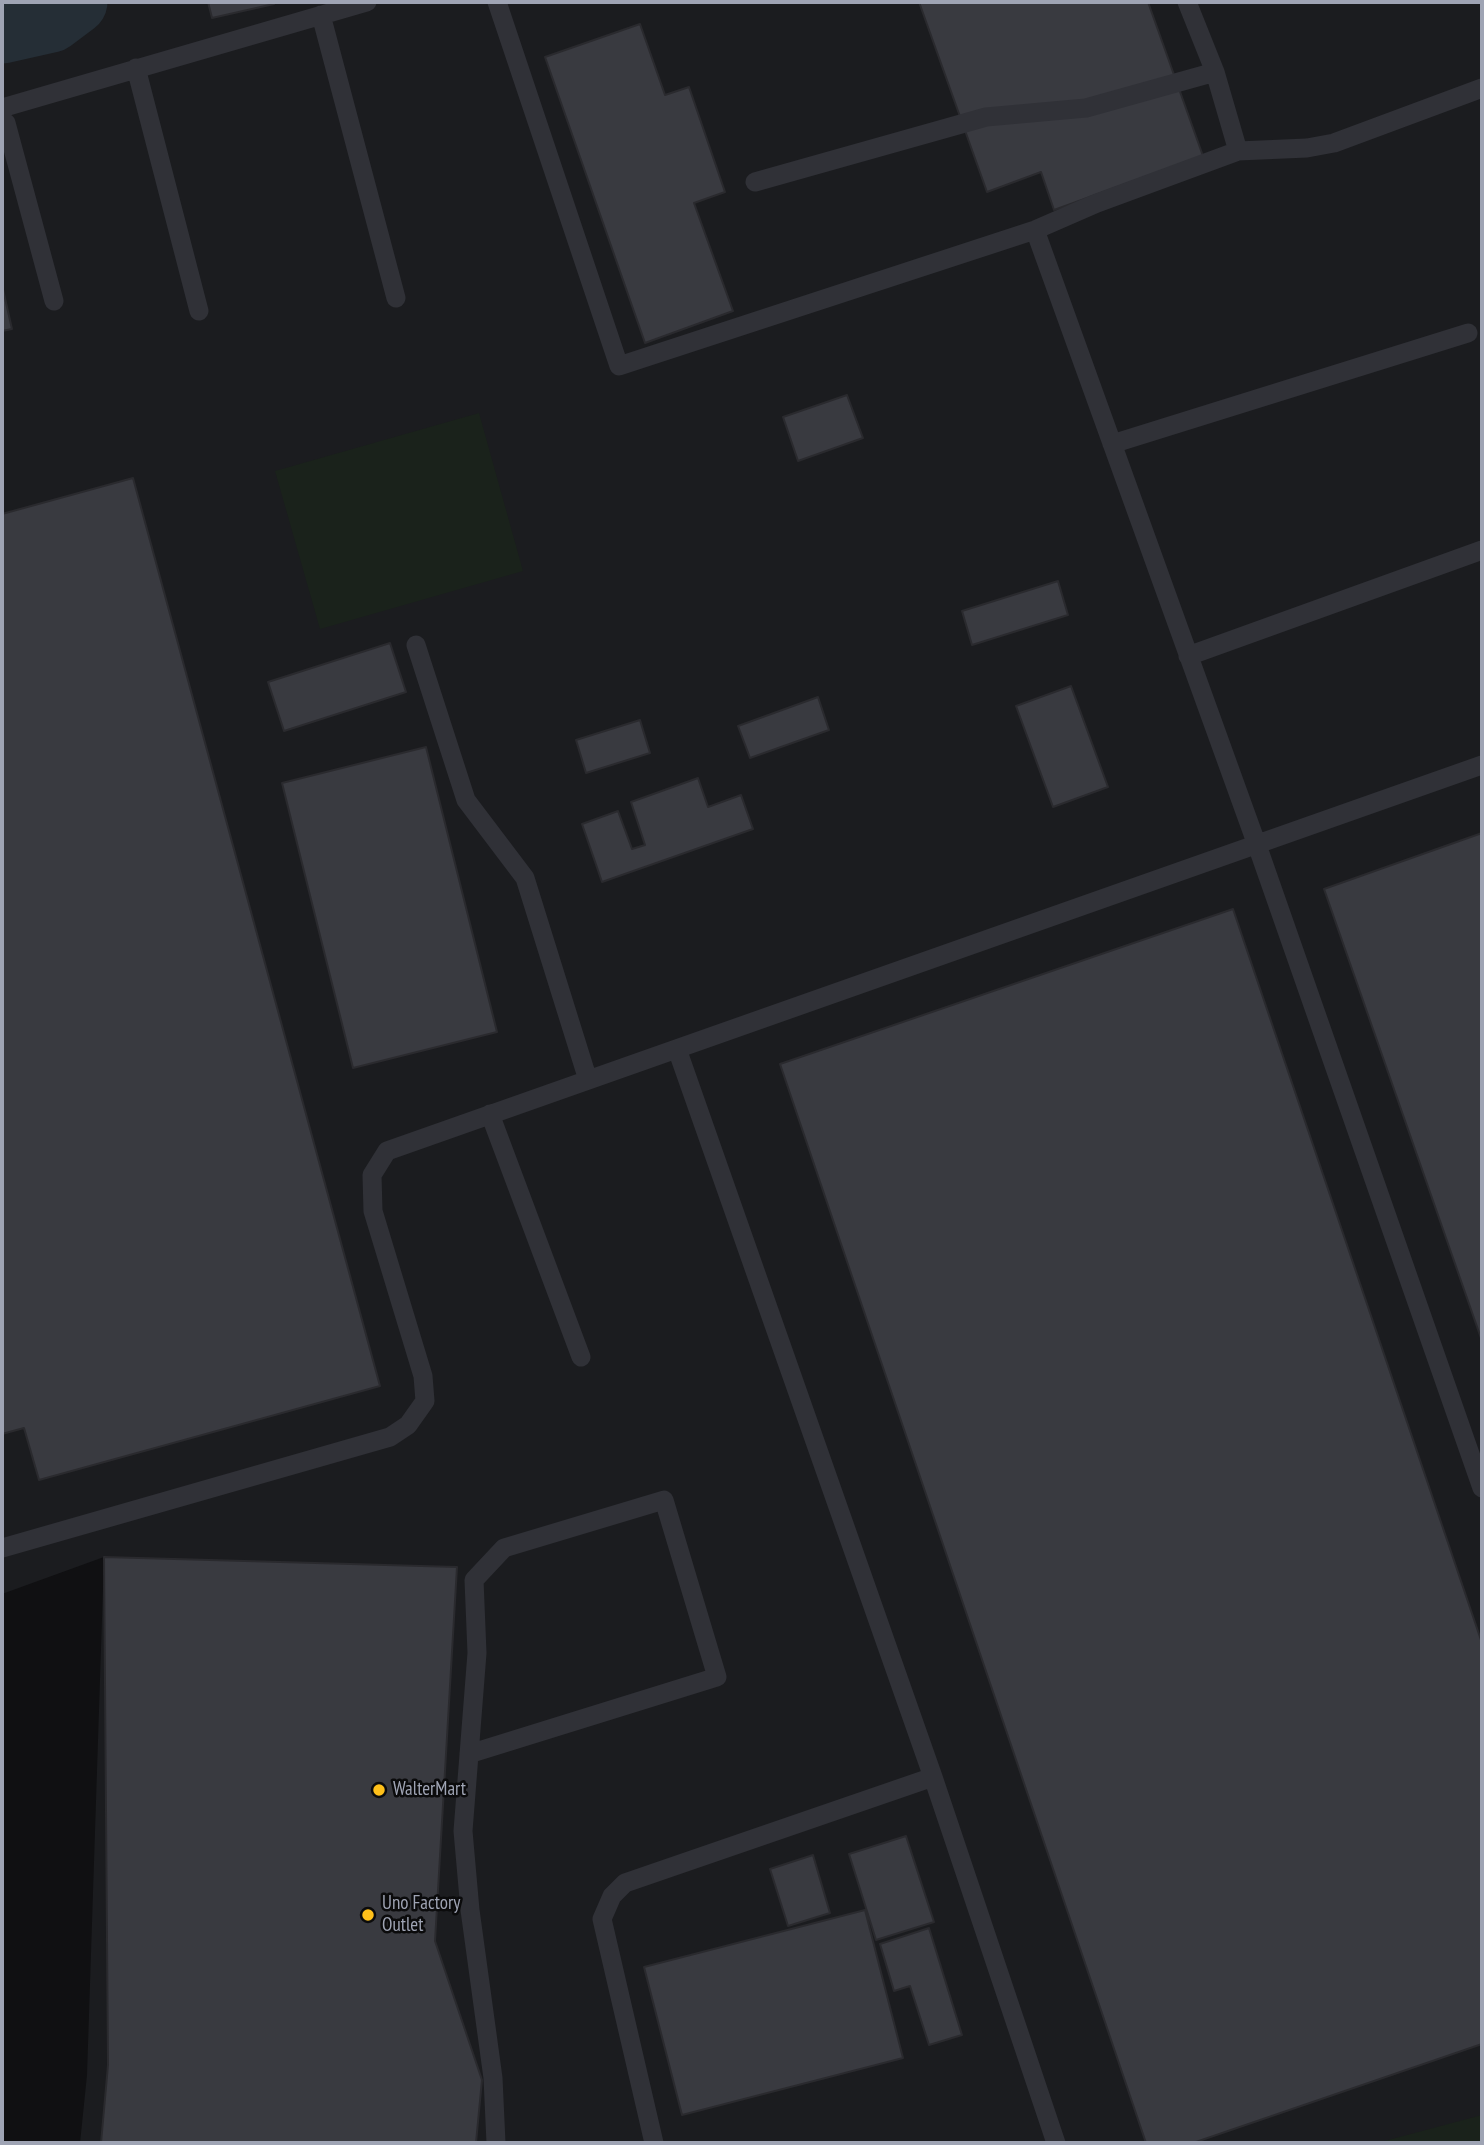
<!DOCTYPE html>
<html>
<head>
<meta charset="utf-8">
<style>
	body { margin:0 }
	#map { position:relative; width:1484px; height:2145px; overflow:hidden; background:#101012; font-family:"PT Sans Narrow",sans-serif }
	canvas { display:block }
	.frame { position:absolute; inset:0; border:4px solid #9fa4b4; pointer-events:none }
</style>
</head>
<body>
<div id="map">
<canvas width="1484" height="2145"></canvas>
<div class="frame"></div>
</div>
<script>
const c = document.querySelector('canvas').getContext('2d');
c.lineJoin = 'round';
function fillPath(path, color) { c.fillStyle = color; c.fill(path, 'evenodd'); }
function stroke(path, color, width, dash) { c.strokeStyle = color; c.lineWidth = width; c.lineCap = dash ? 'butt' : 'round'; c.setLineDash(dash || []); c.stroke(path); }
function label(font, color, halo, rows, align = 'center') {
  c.font = font + ' "PT Sans Narrow",sans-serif'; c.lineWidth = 5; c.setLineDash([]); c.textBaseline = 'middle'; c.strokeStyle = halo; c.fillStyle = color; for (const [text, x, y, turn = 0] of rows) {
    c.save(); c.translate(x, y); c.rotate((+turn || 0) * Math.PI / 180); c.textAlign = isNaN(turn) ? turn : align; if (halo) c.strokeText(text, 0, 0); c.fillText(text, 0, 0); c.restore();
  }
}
fillPath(new Path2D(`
	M113 2H1482V2143H80L87 2075 104 1557 2 1594V48Z`), '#1b1c1f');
fillPath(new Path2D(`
	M479 413 523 571 320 629 275 471Z
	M1482 2115V2143H1377Z`), '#1a221b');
stroke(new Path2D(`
	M2 31 51 20 75 2`), '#252e36', 65);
const building = new Path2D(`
	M208 2H274V4L212 18Z
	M919 2H1148L1203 156 1054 210 1041 172 987 192Z
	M640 24 665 95 689 87 725 192 694 203 733 311 645 343 545 57Z
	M2 285 12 329 2 331Z
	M847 395 863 438 798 461 783 417Z
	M133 478 380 1386 39 1480 24 1428 2 1434V514Z
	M1058 581 1068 615 972 645 962 611Z
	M390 643 406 692 284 731 268 682Z
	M1071 686 1108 787 1053 807 1016 706Z
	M818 697 829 730 750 758 738 726Z
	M640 720 650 753 586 773 576 740Z
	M426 747 497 1032 353 1068 282 783Z
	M698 778 708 807 741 795 753 829 602 882 582 824 618 811 632 849 645 845 631 802Z
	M1482 833V1341L1324 889Z
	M1233 909 1482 1643V2044L1193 2143H1146L780 1064Z
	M104 1557 457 1567 435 1941 482 2080 476 2143H101L108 2065Z
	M906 1836 934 1922 876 1940 849 1854Z
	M813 1855 830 1913 788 1926 770 1869Z
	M865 1910 903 2058 682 2115 644 1967Z
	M929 1928 962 2035 929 2045 910 1986 894 1991 880 1944Z`);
fillPath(building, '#393a40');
stroke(building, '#2a2a2e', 2);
stroke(new Path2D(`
	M497 2 619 366 1035 230 1097 203 1238 151 1215 72 1187 2
	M321 15 396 298
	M136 68 199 311
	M2 108 367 2
	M2 121 6 123 54 301
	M1238 151 1307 148 1334 143 1482 88
	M755 182 986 117 1086 108 1215 72
	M1035 230 1257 845 1482 1488
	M1112 444 1468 333
	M416 645 466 800 525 878 588 1080
	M1188 656 1482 550
	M677 1049 933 1777 1056 2143
	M490 1114 581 1357
	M2 1548 390 1437 408 1425 425 1401 423 1376 373 1211 372 1175 387 1151 1482 765
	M469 1754 717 1677 664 1500 504 1548 474 1580 477 1653 463 1831 470 1910 493 2078 496 2143
	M654 2143 602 1919 612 1896 625 1883 933 1777`), '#303137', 19);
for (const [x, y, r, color] of [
	[379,1790,7,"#ffc01a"],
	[368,1915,7,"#ffc01a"]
]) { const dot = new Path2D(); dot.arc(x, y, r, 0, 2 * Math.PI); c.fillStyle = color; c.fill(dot); stroke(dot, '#0b0b0c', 2.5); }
label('19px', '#9fa4b4', '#0b0b0c', [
	["WalterMart",393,1790],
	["Uno Factory",382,1904],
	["Outlet",382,1926]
], 'left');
</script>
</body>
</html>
